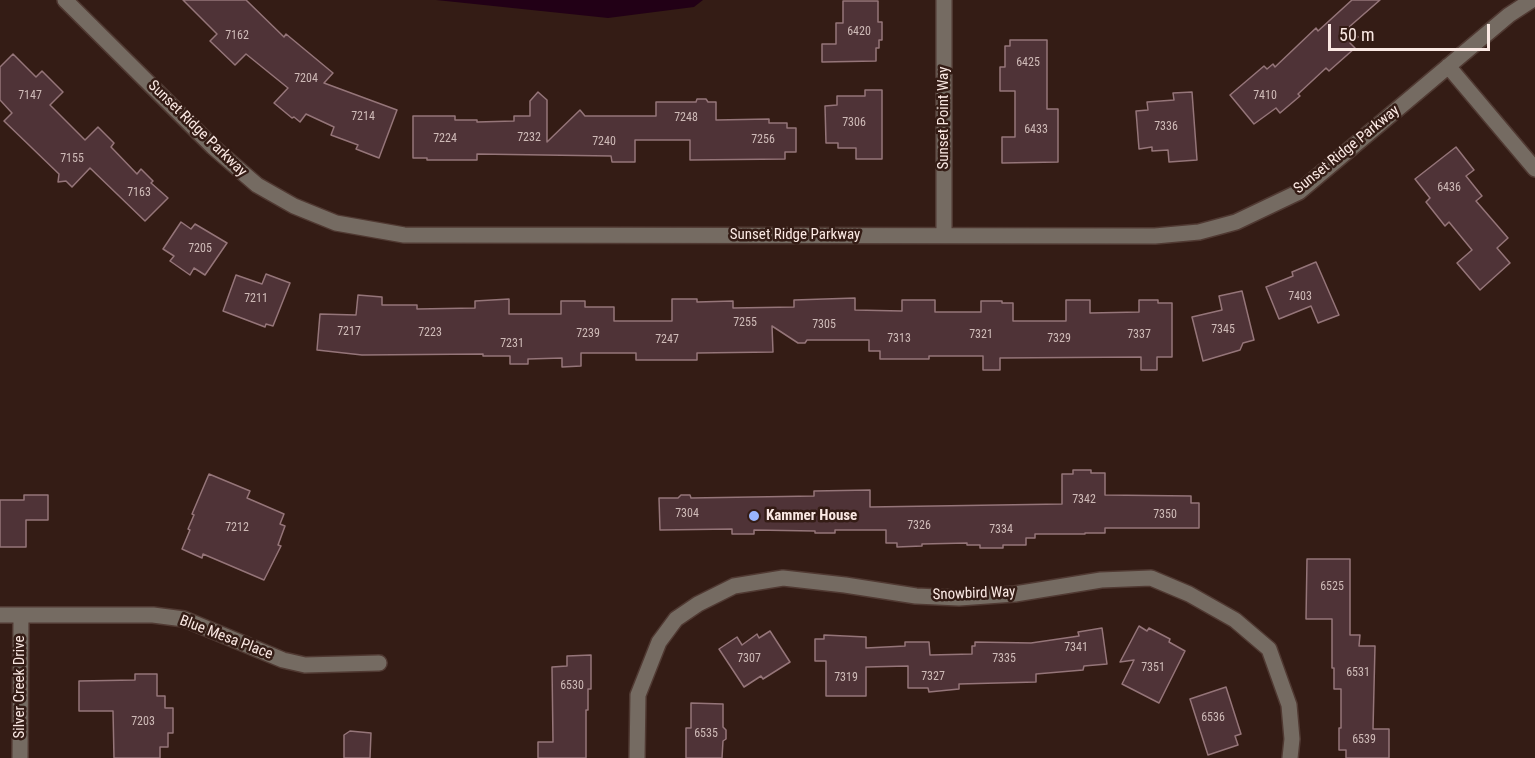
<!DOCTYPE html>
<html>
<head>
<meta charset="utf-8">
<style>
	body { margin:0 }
	#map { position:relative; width:1535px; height:758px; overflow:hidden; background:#341c15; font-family:"Roboto Condensed",sans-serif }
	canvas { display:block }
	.scale { position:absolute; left:1328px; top:24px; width:162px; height:27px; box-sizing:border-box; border:3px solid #fae8e3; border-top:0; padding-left:8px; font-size:18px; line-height:21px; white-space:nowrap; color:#fae8e3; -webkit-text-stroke:4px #341c15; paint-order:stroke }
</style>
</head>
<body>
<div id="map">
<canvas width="1535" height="758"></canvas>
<div class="scale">50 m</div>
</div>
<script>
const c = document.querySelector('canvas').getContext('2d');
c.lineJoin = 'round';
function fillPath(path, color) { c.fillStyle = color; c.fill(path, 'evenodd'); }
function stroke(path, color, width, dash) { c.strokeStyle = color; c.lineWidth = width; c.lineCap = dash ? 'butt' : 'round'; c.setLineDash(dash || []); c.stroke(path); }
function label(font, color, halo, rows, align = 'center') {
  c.font = font + ' "Roboto Condensed",sans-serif'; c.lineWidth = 5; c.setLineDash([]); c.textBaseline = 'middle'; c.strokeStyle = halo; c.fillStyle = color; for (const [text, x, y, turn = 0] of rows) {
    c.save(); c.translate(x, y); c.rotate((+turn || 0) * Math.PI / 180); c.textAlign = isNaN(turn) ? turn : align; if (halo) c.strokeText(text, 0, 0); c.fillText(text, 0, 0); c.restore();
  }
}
fillPath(new Path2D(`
	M436 0H703L694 7 608 18Z`), '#220016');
const building = new Path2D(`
	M183 0H246L284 37 286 34 333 73 324 83 397 110 379 158 356 149 358 145 331 135 334 127 306 114 300 122 294 117 292 118 274 103 288 88 246 54 235 65 210 41 217 34Z
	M1352 0H1380L1349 27 1358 37 1350 43 1355 48 1329 71 1326 68 1298 94 1300 96 1280 113 1276 108 1254 124 1230 95 1264 66 1267 69 1273 64 1275 67 1316 28 1318 31Z
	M843 1H878V22H882V40H879V48H876V61L822 62V44H836V23H843Z
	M1010 40H1047V109H1058V162L1002 163V137H1015V91H1000V67H1005V46H1010Z
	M13 54 36 77 42 71 63 92 50 105 85 140 98 127 114 143 111 147 137 174 141 169 153 181 151 183 168 198 145 221 90 168 72 187 66 181 58 182 59 174 4 121 12 113 0 100V67Z
	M865 90H882V159H856V148H838V143H826L825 106 837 105V96H865Z
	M538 92 547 100V142L580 110 585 116H656V102H696L697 99H706L708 102H716V120L769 119V123H787V128H796V152H785V159L690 160V140H635V162H612L611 156 477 154V160H427V158H413V116H455V120H477V122L514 121V116H530V101Z
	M1192 92 1197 160 1169 162 1168 150 1152 151V147L1139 149 1136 111 1148 110 1147 102 1174 100 1173 93Z
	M1456 147 1474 170 1466 176 1482 196 1476 201 1508 238 1497 248 1510 263 1480 290 1457 263 1472 250 1449 222 1445 226 1426 202 1430 198 1415 179Z
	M181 222 191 229 195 224 227 243 205 275 194 268 190 275 170 261 174 256 163 249Z
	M1316 262 1339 315 1318 323 1311 306 1279 319 1266 287 1293 276 1292 272Z
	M266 274 290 283 273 326 266 324 265 327 223 311 236 275 262 284Z
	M1242 291 1254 340 1243 343 1240 350 1203 361 1192 317 1222 310 1219 296Z
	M358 295 382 297V305H417V309L475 308V301L509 299V314H561V301H585V307H614V321H672V299H697V302L733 301V308L794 307V300L855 298V310L902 311V300H935V312H981V301H1002V303H1013V321H1066V300H1090V313L1139 312V300H1158V303H1172V357H1157V370H1141V357L1000 358V370H983V356H929V359H880V351H869V340H807L805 343H798L772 326 773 352 697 353V360H636V353H581V366L562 367V358L528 359V364H510V356H483V354L362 355 317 350 320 314 356 315Z
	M1073 470H1091V473H1105V495L1191 496V503H1199V528H1105V533H1085V534H1035V538H1026V545H1003V548H980V545H967V543L922 544V546L897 547V543H886V530H835V533H815V531L754 530V534H732V529L660 530 659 498H678L681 495H690L691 498 814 496V491L870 490V507L1062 504V474H1073Z
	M209 474 250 491 247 498 284 514 280 524 285 526 278 545 281 546 264 580 203 554 202 558 182 549 190 530 188 529 194 515 192 514Z
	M24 495H48V520H26V547H0V500H24Z
	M1307 559H1350V635H1360L1359 646H1375L1373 729H1389V758H1346V750H1339V728H1341V689H1334V668H1332V619H1306Z
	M1139 626 1147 631 1149 628 1170 639 1169 642 1185 651 1159 703 1122 684 1134 660 1120 662Z
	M1102 628 1107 664 1084 666 1083 670 1036 674V682L959 684V689L929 692 928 688H908V666L866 667V696H826V661H815V639H824V635L866 637V648L905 646V642H929L930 655 972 654V646H975V642L1031 643 1079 636 1078 632Z
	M770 631 790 662 763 679 761 676 744 687 719 649 737 637 742 645 757 634 759 638Z
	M591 655V689H588V710H586V758H538V742H553L552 667 567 666V656Z
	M135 674H157V696H165V708H173V733H168V747H160V758H114L113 711H79V681L135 680Z
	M1226 687 1241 734 1235 736 1238 745 1208 755 1190 699Z
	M691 703 723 704V727L726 730V739L723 741 722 758H686V728H691Z
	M350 731 371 733 370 758H344V735Z`);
fillPath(building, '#4f3337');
stroke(building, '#957579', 1.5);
const street = new Path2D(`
	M65 0 213 147 257 185 294 206 336 223 404 235 1155 236 1199 232 1236 222 1299 192 1509 15 1532 0
	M944 0V235
	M1448 66 1535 169
	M0 615H153L184 619 283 660 305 665 379 663
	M20 758 21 615
	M637 758 638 695 659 642 676 619 698 604 734 586 783 578 845 585 916 596 959 598 1015 594 1101 580 1151 578 1189 594 1235 620 1269 649 1289 705 1292 739 1290 758`);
stroke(street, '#503932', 18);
stroke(street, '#756b62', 15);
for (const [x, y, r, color] of [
	[754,516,6,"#99b5fd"]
]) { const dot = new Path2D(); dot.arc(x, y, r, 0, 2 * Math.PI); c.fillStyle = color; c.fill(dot); stroke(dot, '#341c15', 2); }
label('12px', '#cfbbb8', null, [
	["6420",859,32],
	["7162",237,36],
	["6425",1028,63],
	["7204",306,79],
	["7147",30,96],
	["7410",1265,96],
	["7214",363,117],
	["7248",686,118],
	["7306",854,123],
	["7336",1166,127],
	["6433",1036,130],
	["7232",529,138],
	["7224",445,139],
	["7256",763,140],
	["7240",604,142],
	["7155",72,159],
	["6436",1449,188],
	["7163",139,193],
	["7205",200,249],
	["7403",1300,297],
	["7211",256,299],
	["7255",745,323],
	["7305",824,325],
	["7345",1223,330],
	["7217",349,332],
	["7223",430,333],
	["7239",588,334],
	["7321",981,335],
	["7337",1139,335],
	["7313",899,339],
	["7329",1059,339],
	["7247",667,340],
	["7231",512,344],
	["7342",1084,500],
	["7304",687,514],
	["7350",1165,515],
	["7326",919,526],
	["7212",237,528],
	["7334",1001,530],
	["6525",1332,587],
	["7341",1076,648],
	["7307",749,659],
	["7335",1004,659],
	["7351",1153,668],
	["6531",1358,673],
	["7327",933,677],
	["7319",846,678],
	["6530",572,686],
	["6536",1213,718],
	["7203",143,722],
	["6535",706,734],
	["6539",1364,740]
]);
label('15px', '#fae8e3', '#341c15', [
	["Sunset Point Way",944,118,-90],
	["Sunset Ridge Parkway",197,129,44],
	["Sunset Ridge Parkway",1347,150,-39],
	["Sunset Ridge Parkway",795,235],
	["Snowbird Way",974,594,-2],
	["Blue Mesa Place",226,638,21],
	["Silver Creek Drive",20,687,-90]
]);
label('bold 15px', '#fae8e3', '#341c15', [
	["Kammer House",766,516]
], 'left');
</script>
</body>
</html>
